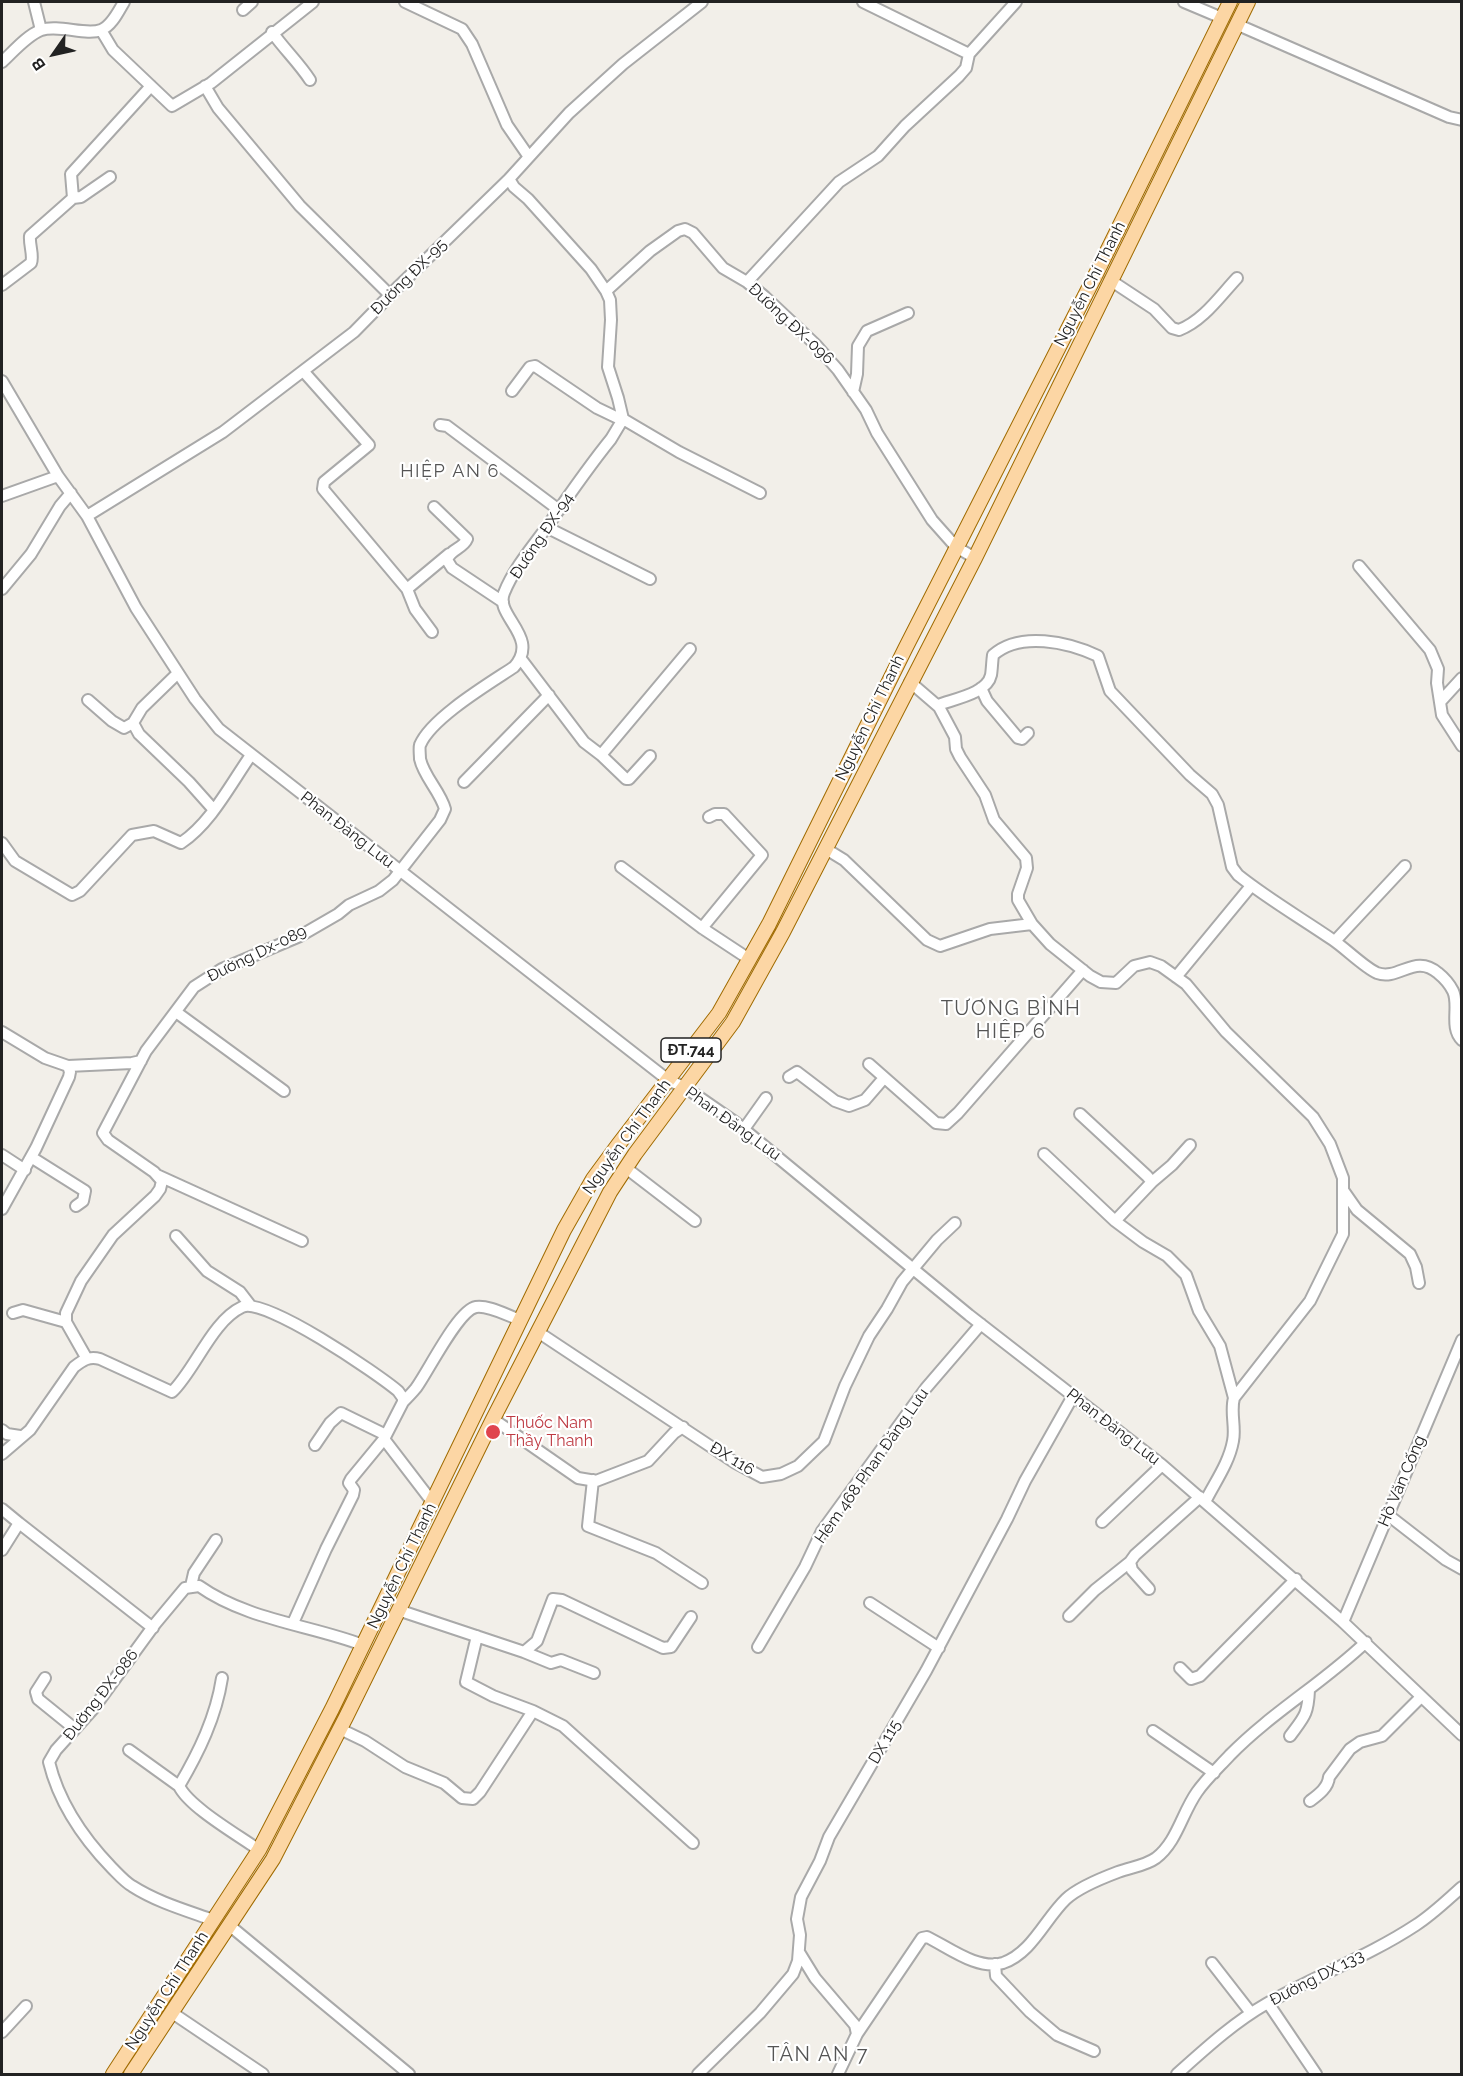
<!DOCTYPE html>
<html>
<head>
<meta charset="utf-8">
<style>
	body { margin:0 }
	#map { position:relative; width:1463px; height:2076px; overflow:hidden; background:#f2efe9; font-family:Raleway,sans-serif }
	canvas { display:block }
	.frame { position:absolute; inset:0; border:3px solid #222; pointer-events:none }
	.north { position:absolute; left:24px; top:24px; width:60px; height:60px; -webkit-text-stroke:4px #fff; paint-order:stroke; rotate:236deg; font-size:16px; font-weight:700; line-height:24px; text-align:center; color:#222 }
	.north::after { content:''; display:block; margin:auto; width:21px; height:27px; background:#222; clip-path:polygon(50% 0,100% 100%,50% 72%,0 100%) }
</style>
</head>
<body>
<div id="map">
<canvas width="1463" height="2076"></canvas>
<div class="frame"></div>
<div class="north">B</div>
</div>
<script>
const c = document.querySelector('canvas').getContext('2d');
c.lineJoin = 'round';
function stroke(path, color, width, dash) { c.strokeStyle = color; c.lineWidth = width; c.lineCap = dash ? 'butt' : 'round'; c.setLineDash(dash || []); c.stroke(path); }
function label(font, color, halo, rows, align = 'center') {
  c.font = font + ' Raleway,sans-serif'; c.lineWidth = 4.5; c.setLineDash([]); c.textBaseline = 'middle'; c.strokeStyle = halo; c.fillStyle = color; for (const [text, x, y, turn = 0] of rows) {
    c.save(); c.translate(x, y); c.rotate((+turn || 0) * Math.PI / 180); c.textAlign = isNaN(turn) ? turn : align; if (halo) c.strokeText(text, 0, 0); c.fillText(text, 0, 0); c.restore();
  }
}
const minor = new Path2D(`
	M34 2 41 30
	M405 2 462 29 472 44 507 125 529 157
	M863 2 969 54 1016 2
	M1184 2 1222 18
	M243 10 252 2
	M1236 24 1449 117 1462 120
	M101 30 113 50 172 106 211 83 313 2
	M272 32C284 49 299 63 310 80
	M2 62C13 52 26 36 41 30 59 24 86 36 101 30 112 26 119 10 124 2
	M205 86 218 108 300 206 390 295
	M73 198 81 197 110 177
	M1110 280 1154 309 1172 328 1179 330C1203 321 1220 296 1237 278
	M747 282 839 182 878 156 905 126 959 76 966 68 969 54
	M2 285 31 263C34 256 29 245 30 236L73 198 71 174 151 86
	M606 291 650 251 678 231 685 229 693 233 723 268 747 282 765 297 816 345 838 370 866 410 877 433 932 520 956 547 975 558
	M304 372 369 445 324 482 323 489 407 589
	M2 381 58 476 87 516 136 608 195 699 219 729 668 1080 686 1088 735 1122 969 1315 1162 1465 1343 1622 1462 1735
	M512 391 530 367 535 366 597 408 622 420
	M853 392 857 374 858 346 867 331 908 313
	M623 419 679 452 760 493
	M440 425 447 426 559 510
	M2 496 58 476
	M434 507 467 539C463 549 450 549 447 560L452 568 503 602
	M87 516 223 432 354 332 399 286 509 179 569 113 623 64 702 2
	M546 527 650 579
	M1359 566 1430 650 1438 669 1437 683 1442 715 1462 746
	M2 589 31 554 60 506 71 493
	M432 632 415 609 407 589 449 554
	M521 659 584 742 601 755 690 649
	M910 682 939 707 955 737 956 749 960 757 985 795 994 820 1026 858 1027 868 1018 894V900L1032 924 1050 944 1090 976 1101 982 1116 983 1134 966 1150 962 1161 966 1186 984 1226 1032 1313 1117 1330 1144 1343 1178V1234L1310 1301 1234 1398
	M981 688 987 701 1018 738 1022 739 1028 733
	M88 700 112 721 124 728 133 723 142 708 178 673
	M1440 702 1462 678
	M938 705C953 699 987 694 991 675 992 669 992 662 993 655 1020 631 1068 642 1098 656L1110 691 1190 775 1212 794 1218 805 1232 867 1238 875C1268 899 1301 918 1333 940 1345 948 1365 968 1377 973 1399 981 1415 953 1438 973 1443 977 1450 985 1453 991 1460 1005 1449 1028 1462 1040
	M133 723 139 734 189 782 214 810
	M601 755 626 779H629L650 756
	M464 782 549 695
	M2 843 15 861 72 895 80 891 132 835 154 831 181 843C211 823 230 785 251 755
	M826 849 844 860 927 940 940 946 990 929 1032 924
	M621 867 702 928 749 959
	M702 928 762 855 724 814H715L709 817
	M1335 941 1405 866
	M1176 977 1251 886
	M176 1012 284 1091
	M2 1032 45 1058 68 1066 132 1063 141 1061
	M869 1064 936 1123 946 1124 958 1113 1083 970
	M789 1077 797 1072 835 1101 849 1106 865 1100 884 1078
	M1080 1114 1147 1176 1152 1182 1115 1221
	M744 1129 766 1098
	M1044 1154 1115 1221 1143 1242 1167 1256 1186 1275 1199 1311 1220 1346 1234 1398C1230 1412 1236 1427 1233 1441 1229 1463 1215 1482 1205 1502
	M2 1155 25 1170
	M31 1157 85 1191 83 1201 76 1206
	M626 1168 695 1221
	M157 1175 302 1241
	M1152 1182 1172 1165 1190 1145
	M1343 1190 1357 1210 1410 1254 1416 1267 1419 1283
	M2 1209 36 1148 69 1077 70 1072 68 1066
	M176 1236 207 1271 240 1292 250 1305
	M13 1313 23 1310 66 1322
	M538 1332 734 1462 762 1477 781 1474 798 1466 824 1441 845 1386 869 1336 887 1309 902 1282 937 1240 955 1223
	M87 1359 66 1322V1313L81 1281 113 1235 155 1196 160 1189 162 1181 154 1172 108 1140 103 1133 146 1051 194 987 222 969 300 936 338 914 349 905 379 891 393 880 440 820 445 809C440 791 424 777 420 759 420 755 419 748 420 745 431 718 490 683 514 667 541 637 494 616 504 593 514 568 533 546 549 524 569 495 589 466 611 439L623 419 618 398 608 367 611 320 610 300 606 291 591 269 528 199 514 187 509 179
	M403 1402C407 1398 412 1393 416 1388 428 1372 458 1310 476 1307 489 1305 508 1316 521 1320
	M493 1419 578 1478 596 1481 648 1461 674 1433 683 1427
	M2 1430 7 1434 20 1436
	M315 1445 330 1423 341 1413 386 1435
	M2 1454 30 1430 74 1367C83 1360 89 1356 100 1359L172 1392C195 1370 212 1321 242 1307 264 1296 378 1374 398 1391L403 1398V1402L384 1439 433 1503
	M593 1480 588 1526 656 1553 702 1583
	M2 1509 19 1523 2 1550
	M1388 1515 1446 1560 1462 1569
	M1102 1522 1162 1465
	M19 1523 153 1628
	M1130 1562 1132 1570 1149 1589
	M191 1586 194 1573 216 1540
	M870 1603 939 1648
	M398 1610 524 1652 537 1641 553 1599 562 1600 663 1648 671 1647 691 1617
	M1069 1616 1095 1590 1130 1562 1135 1555 1200 1497
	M1343 1622 1462 1340
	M293 1623 326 1549 353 1495 354 1490 349 1483 351 1479 384 1439
	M477 1636 466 1682 493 1696 533 1711 563 1726 693 1843
	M758 1647 805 1567 822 1531 926 1388 981 1324
	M524 1652 551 1663 561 1660 594 1673
	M1180 1668 1191 1679 1200 1676 1296 1579
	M45 1678 36 1692 38 1699 75 1729
	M340 1729 365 1741 405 1767 444 1783 462 1798 473 1799 480 1792 533 1711
	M1153 1731 1214 1773
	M1290 1736C1304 1717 1308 1715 1309 1690
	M129 1750 179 1786C189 1807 238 1835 259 1850
	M179 1786C199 1752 216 1717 222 1678
	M1310 1801C1318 1795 1328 1788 1329 1777L1350 1749 1360 1742 1382 1736 1421 1697
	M213 1920C185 1910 157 1902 132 1886 125 1882 118 1874 112 1868 83 1838 59 1803 49 1762L56 1750 93 1709 155 1624 185 1588 199 1586C247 1620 310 1625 363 1645
	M229 1925 409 2074
	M799 1952 815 1978 855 2025 857 2034 838 2074
	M1212 1963 1251 2013
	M995 1964 996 1976 1030 2012 1057 2035 1094 2051
	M1268 2003 1316 2074
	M171 2012 263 2074
	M2 2032 26 2006
	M857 2034 922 1938 927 1937C948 1947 978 1971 1003 1963 1032 1953 1045 1919 1066 1899 1079 1887 1102 1878 1118 1872 1131 1867 1145 1866 1156 1858 1177 1842 1182 1813 1197 1792 1206 1779 1219 1767 1230 1755 1271 1713 1323 1683 1366 1642
	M698 2074 760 2013 793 1974 798 1961 800 1935 797 1919 801 1897 820 1861 829 1837 926 1671 1007 1519 1025 1481 1073 1396
	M1177 2074C1205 2049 1233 2023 1266 2004 1315 1976 1369 1956 1416 1925 1433 1914 1447 1900 1462 1887`);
const major = new Path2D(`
	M113 2074 259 1850 332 1709 564 1230 593 1179 618 1145 719 1013 769 924 905 649 1094 278 1230 2
	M131 2074 273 1859 346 1717 493 1419 610 1192 635 1154 733 1022 783 932 975 558 1248 2`);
stroke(minor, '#a9a9a9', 14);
stroke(major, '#a06b00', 16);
stroke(minor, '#fff', 10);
stroke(major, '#fcd6a4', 14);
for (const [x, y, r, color] of [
	[493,1432,8,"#e0444e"]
]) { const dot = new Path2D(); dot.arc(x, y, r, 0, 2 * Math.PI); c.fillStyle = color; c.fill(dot); stroke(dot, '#fff', 2); }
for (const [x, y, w] of [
	[691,1050,60]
]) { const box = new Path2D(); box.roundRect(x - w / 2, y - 12, w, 24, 4.5); c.fillStyle = '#fff'; c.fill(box); stroke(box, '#222', 1.5); }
label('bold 15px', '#222', null, [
	["ĐT.744",691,1050]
]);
label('16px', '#222', '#fff', [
	["Đường ĐX-95",409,277,-45],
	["Nguyễn Chí Thanh",1090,284,-63],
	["Đường ĐX-096",791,324,43],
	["Đường ĐX-94",542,536,-56],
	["Nguyễn Chí Thanh",870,718,-64],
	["Phan Đăng Lưu",347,830,38],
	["Đường Dx-089",257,954,-26],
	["Phan Đăng Lưu",733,1124,36],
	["Nguyễn Chí Thanh",627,1137,-54],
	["Phan Đăng Lưu",1113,1427,38],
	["ĐX 116",732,1459,31],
	["Hẻm 468 Phan Đăng Lưu",872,1466,-55],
	["Hồ Văn Cống",1402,1481,-67],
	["Nguyễn Chí Thanh",402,1566,-64],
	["Đường ĐX-086",101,1695,-52],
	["DX 115",885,1742,-60],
	["Đường DX 133",1317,1978,-27],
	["Nguyễn Chí Thanh",167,1991,-57]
]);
label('16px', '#be3a42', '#fff', [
	["Thuốc Nam",506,1423],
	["Thầy Thanh",506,1441]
], 'left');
c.letterSpacing = '1.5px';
label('18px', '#555', '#fff', [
	["HIỆP AN 6",450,472]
]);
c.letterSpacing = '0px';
c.letterSpacing = '1.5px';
label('20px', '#555', '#fff', [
	["TƯƠNG BÌNH",1011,1009],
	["HIỆP 6",1011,1032],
	["TÂN AN 7",818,2055]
]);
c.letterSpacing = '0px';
</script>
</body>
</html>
